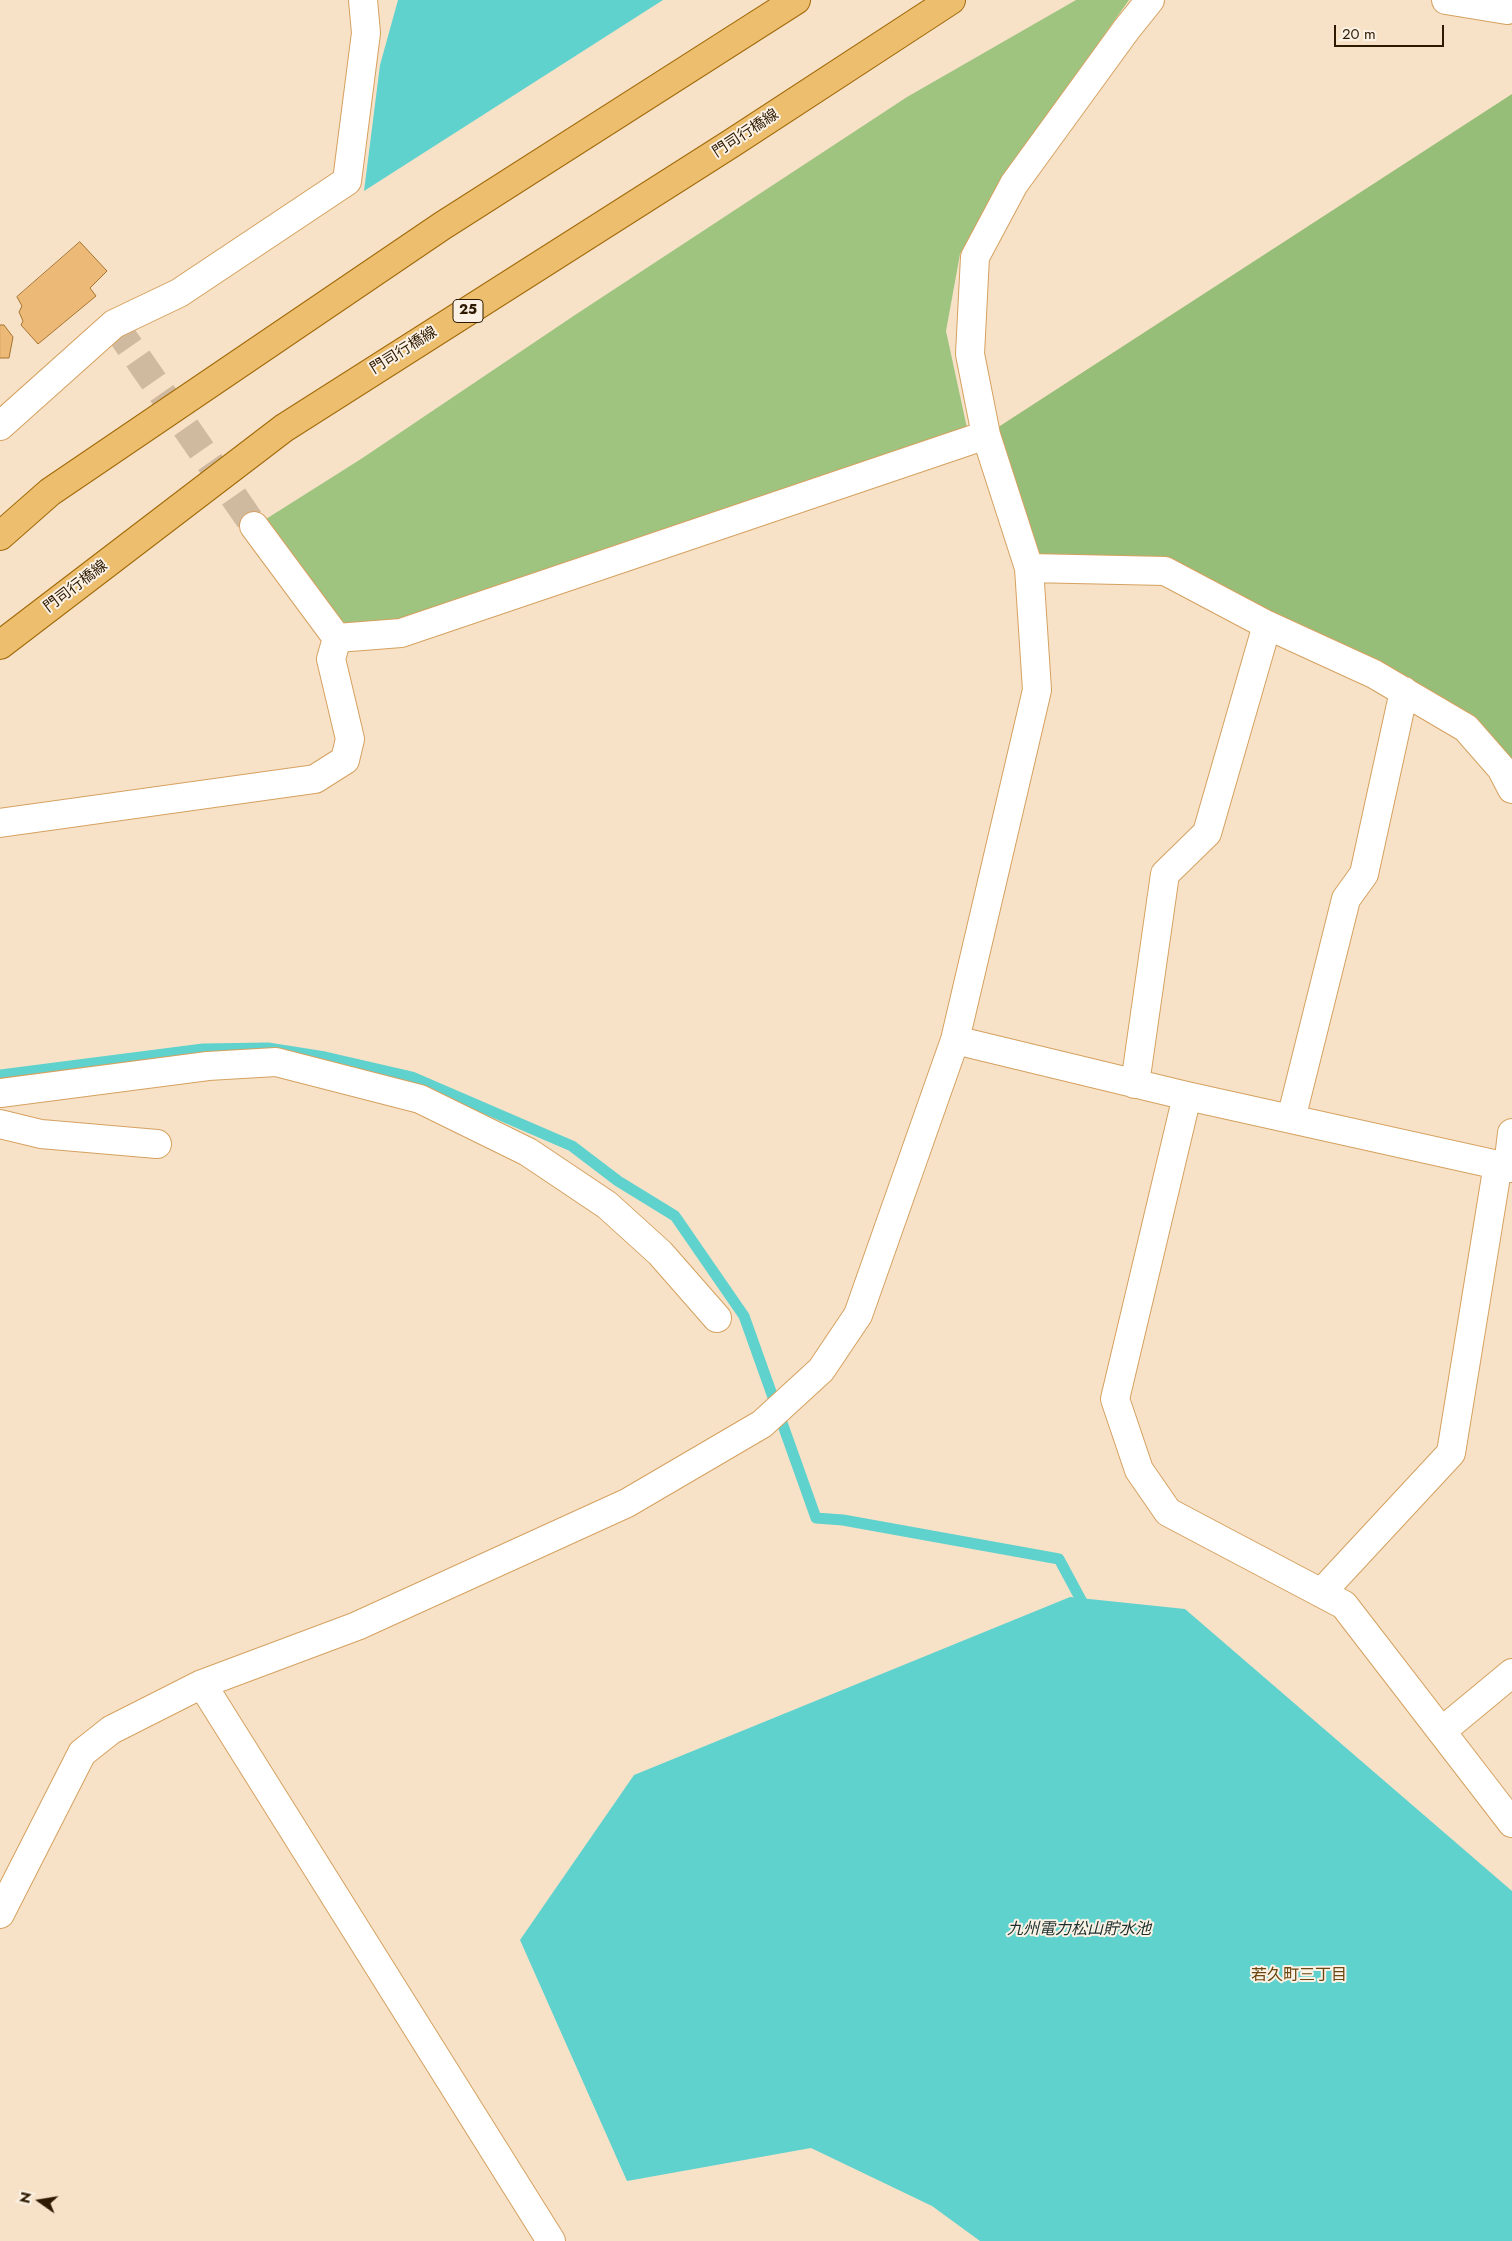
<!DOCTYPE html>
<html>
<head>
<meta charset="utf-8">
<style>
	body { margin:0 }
	#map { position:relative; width:1512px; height:2241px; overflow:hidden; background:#f7e2c8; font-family:Jost,sans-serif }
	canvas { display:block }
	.north { position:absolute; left:15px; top:2176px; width:50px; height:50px; -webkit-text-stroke:4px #fbf1e4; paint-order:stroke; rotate:283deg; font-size:14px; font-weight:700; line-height:20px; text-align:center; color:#2e1a00 }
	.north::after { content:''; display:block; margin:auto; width:18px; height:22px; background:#2e1a00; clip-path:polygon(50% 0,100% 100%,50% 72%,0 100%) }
	.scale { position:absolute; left:1334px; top:25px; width:110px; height:22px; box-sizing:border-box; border:2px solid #2e1a00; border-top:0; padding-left:6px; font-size:15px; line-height:18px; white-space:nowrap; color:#2e1a00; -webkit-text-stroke:4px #fbf1e4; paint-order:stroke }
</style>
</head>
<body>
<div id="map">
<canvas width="1512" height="2241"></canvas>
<div class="north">N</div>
<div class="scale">20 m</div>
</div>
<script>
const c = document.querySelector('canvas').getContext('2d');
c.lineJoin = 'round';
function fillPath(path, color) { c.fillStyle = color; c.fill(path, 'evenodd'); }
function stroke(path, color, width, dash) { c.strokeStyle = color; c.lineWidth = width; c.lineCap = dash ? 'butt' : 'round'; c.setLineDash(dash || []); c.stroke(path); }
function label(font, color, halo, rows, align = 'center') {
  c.font = font + ' Jost,"Noto Sans JP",sans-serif'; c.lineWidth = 4; c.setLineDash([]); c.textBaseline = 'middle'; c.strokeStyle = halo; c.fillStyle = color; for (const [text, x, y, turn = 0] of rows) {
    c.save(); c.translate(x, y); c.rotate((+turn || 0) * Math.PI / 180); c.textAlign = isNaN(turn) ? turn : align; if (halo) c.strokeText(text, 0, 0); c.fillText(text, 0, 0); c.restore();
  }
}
fillPath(new Path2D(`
	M1076 0H1129L1055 104 960 254 946 331 967 428 410 628 341 623 330 611 266 519 361 459 575 315 907 97Z`), '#9ec480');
fillPath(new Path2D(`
	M1512 94V770L1466 728 1165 571 1029 568 986 435Z`), '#97be78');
fillPath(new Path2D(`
	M398 0H663L364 191 380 65Z
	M1070 1597 1185 1609 1512 1891V2241H980L932 2206 811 2148 627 2181 520 1940 634 1775Z`), '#60d2ce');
stroke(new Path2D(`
	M0 1075 203 1049 268 1048 325 1057 412 1077 572 1146 618 1181 675 1216 744 1316 816 1518 843 1520 1059 1559 1087 1611`), '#60d2ce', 11);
const building = new Path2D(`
	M80 242 107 271 90 288 96 296 38 344 21 325 23 321 19 312 22 306 17 297Z
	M0 325H4L13 337 9 358H0Z`);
fillPath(building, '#edb976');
stroke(building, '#a4732f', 1);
stroke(new Path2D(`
	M114 324 254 526`), '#cfbaa0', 28, [28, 14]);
const minor = new Path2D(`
	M1446 0 1507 10
	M0 426 114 324 179 293 347 181 366 33 363 0
	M254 526 337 638
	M1029 568 1165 571 1267 625 1374 674 1466 728 1501 768 1512 789
	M337 638 401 633 986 435
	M0 823 315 779 345 760 350 739 331 659 337 638
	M955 1040 1187 1096 1512 1168
	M1135 1084 1165 874 1207 833 1267 625
	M0 1093 208 1066 276 1062 420 1099 528 1152 607 1205 660 1253 717 1318
	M1187 1096 1115 1399 1139 1470 1168 1512 1344 1605 1512 1823
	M1291 1119 1346 899 1364 874 1404 691
	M0 1124 41 1134 157 1144
	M1508 1167 1512 1133
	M1321 1593 1451 1453 1498 1164
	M202 1684 551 2241
	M1442 1731 1512 1673
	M0 1914 82 1753 111 1730 202 1684 357 1626 627 1503 762 1424 821 1370 858 1315 955 1040 1037 690 1029 568 986 435 970 354 975 257 1014 184 1126 30 1150 0`);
const major = new Path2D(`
	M0 536 50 492 442 226 796 0
	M0 645 284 428 732 143 951 0`);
stroke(minor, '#d5a15f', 30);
stroke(major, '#a16908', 30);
stroke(minor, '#fff', 28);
stroke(major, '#ecbe6e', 28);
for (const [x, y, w] of [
	[468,311,30]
]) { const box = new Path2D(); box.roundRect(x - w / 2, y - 11.5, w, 23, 4); c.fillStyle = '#fbf1e4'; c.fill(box); stroke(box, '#2e1a00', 1); }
label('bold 14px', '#2e1a00', null, [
	["25",468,311]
]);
label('15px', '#2e1a00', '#fbf1e4', [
	["門司行橋線",746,134,-33],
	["門司行橋線",404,351,-32],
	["門司行橋線",76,587,-37]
]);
label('italic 16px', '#192e2d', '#fbf1e4', [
	["九州電力松山貯水池",1079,1930]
]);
label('16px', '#6a4610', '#fbf1e4', [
	["若久町三丁目",1299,1976]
]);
</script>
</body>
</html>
